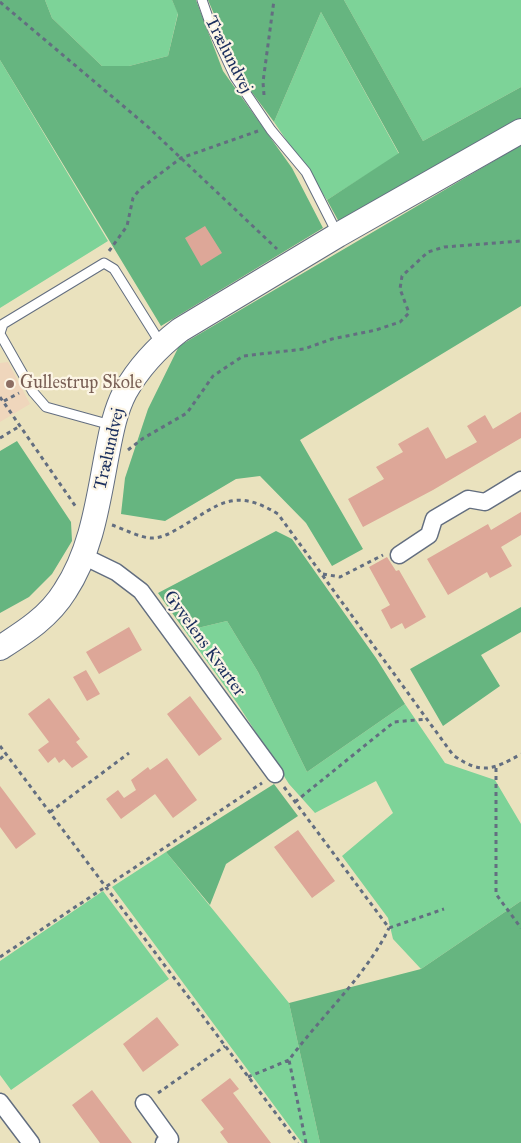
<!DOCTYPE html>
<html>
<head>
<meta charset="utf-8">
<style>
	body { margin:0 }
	canvas { display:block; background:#eae2be }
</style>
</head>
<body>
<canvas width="521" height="1143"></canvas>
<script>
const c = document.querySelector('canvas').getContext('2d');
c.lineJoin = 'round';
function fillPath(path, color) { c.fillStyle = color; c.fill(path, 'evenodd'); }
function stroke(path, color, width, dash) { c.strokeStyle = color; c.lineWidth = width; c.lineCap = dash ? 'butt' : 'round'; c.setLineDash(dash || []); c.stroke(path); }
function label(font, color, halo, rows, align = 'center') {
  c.font = font + ' "IM FELL Great Primer",serif'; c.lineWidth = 4.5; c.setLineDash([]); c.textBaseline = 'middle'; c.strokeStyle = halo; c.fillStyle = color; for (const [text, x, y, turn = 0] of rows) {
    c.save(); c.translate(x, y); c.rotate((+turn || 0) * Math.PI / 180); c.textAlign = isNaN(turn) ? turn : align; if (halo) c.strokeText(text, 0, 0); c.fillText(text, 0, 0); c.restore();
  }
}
fillPath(new Path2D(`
	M8 362 30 404 0 422V363Z`), '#efd6bc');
fillPath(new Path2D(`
	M45 0H172L178 13 168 56 129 66H102L52 18Z
	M344 0H521V87L423 141Z
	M321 12 399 154 327 200 274 122Z
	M0 60 108 241 0 308Z
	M227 621 258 672 307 772 405 704 445 763 495 780 521 824V901L421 969 393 939 388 918 342 856 393 813 376 781 315 813 289 784 237 703 185 631Z
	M166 852 289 1003 320 1143H302L112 887Z
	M103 891 169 979 11 1090 0 1075V961Z`), '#7dd398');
fillPath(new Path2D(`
	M0 0H45L52 18 102 66H129L168 56 178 14 172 0H196L223 71 292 168 323 228 161 326 0 60Z
	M208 0H344L423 141 521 87V119L339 222 327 200 399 153 321 12 274 122 242 79Z
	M521 145V306L300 440 363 549 332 566 306 523 260 476 236 479 165 521 121 514 125 478 148 409 179 346Z
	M17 441 71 522 72 541 52 574 29 597 0 613V451Z
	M276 531 292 539 376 658 405 704 307 772 258 672 227 621 185 631 158 593Z
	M521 607V632L481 655 500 686 443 726 410 669Z
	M274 784 298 816 226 864 210 905 166 852Z
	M521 901V1143H320L289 1003 421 969Z`), '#66b580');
fillPath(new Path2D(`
	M205 226 222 253 201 266 185 238Z
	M521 412V438L433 490 363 527 348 499 384 479 376 467 403 452 398 444 428 427 446 459 477 442 467 426 485 415 493 429Z
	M521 512V535L501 547 512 566 490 578 487 572 448 595 427 559 488 524 491 530Z
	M387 557 396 571 399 570 426 617 405 629 402 623 391 629 381 610 390 605 369 567Z
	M129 627 142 650 99 674 86 652Z
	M86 670 100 694 87 701 73 677Z
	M190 696 222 739 199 756 167 714Z
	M49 698 80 739 76 742 88 757 72 768 64 759 59 763 55 757 48 763 38 750 49 742 28 714Z
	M167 758 197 800 173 818 155 794 121 819 106 799 118 790 124 798 136 790 131 780 148 767 150 770Z
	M0 786 36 834 16 849 0 827Z
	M298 830 335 881 312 898 274 847Z
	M157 1017 179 1045 143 1072 123 1044Z
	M230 1078 239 1089 233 1093 271 1143H228L220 1132 224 1129 201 1100Z
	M92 1090 132 1143H100L72 1105Z`), '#dda798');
const lane = new Path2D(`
	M202 0 210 23 235 77 271 130 306 172 338 235
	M0 333 3 324 104 263 114 269 161 344
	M0 334 33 392 46 407 111 425`);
const street = new Path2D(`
	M399 555 429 535 434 519 468 499 485 502 521 480
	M83 556 116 572 141 591 275 774
	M0 1102 31 1143
	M144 1103 170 1139 164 1143`);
const secondary = new Path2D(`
	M0 648C25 632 49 617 65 591 92 550 98 501 107 454 111 433 115 411 125 392 139 367 158 347 180 330L338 235 521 131`);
stroke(lane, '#636e80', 11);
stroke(street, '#636e80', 19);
stroke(secondary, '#636e80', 26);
stroke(new Path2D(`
	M0 2 147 126 277 249
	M264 95 263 82 274 0
	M109 251 127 226 133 198 140 189 181 158 258 131
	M0 397 76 507
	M4 401 19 393
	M0 438 20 426
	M128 450 142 439 187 413 213 376 243 356 304 349 332 339 376 330 400 322 409 313 400 289 402 276 428 252 444 247 521 241
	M112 525C124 529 140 538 152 538 163 538 172 532 181 527 220 504 234 487 278 514L453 755C481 775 493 770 521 754
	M323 574 340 577 383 555
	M0 746 298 1143
	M0 759 6 754
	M496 768V894L521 928
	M284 787 389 928 444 909
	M295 802 394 722 427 719
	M50 812 129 753
	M0 957 262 783
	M248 1077 289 1060
	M158 1093 225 1046
	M306 1143 289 1060C321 1016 366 976 389 928`), '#636e80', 3, [4, 4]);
stroke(lane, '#fff', 9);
stroke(street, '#fff', 16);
stroke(secondary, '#fff', 24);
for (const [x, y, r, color] of [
	[10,384,5,"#8d6e63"]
]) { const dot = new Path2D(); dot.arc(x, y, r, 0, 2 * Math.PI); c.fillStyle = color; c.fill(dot); stroke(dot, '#fcf5e5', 2); }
label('18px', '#1b2f5e', '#fcf5e5', [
	["Trælundvej",228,55,63],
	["Trælundvej",110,449,-77],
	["Gyvelens Kvarter",204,644,54]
]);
label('18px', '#785e54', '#fcf5e5', [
	["Gullestrup Skole",20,384]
], 'left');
</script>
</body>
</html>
